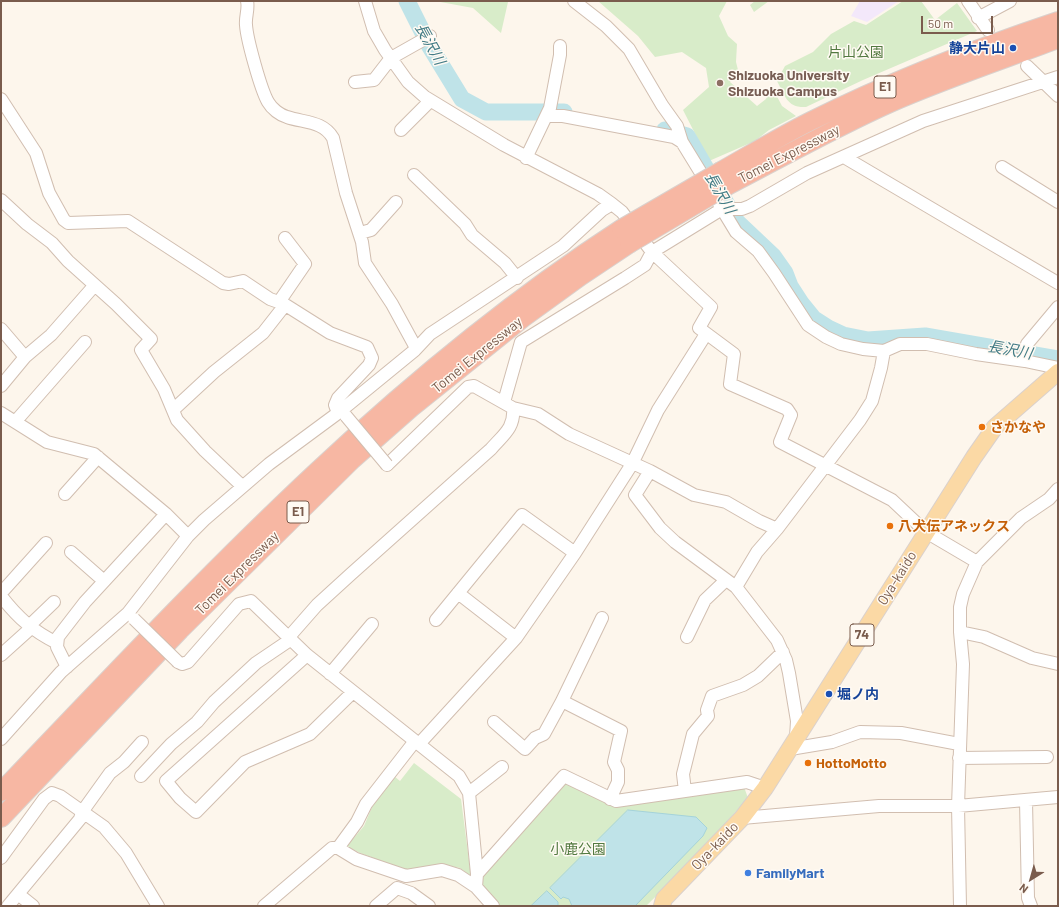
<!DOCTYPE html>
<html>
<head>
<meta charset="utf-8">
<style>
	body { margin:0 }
	#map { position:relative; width:1059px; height:907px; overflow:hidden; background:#fdf6ec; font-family:Barlow,sans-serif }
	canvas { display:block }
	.frame { position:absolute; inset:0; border:2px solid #7a5c4d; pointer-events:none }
	.north { position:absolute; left:1011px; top:859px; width:40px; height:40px; -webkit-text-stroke:3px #fffaf3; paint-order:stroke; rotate:217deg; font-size:11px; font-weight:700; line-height:16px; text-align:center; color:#7a5c4d }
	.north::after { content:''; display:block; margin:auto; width:14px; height:18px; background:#7a5c4d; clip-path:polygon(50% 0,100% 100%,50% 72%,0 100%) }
	.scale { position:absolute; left:921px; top:16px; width:72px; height:18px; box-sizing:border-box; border:2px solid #7a5c4d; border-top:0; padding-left:5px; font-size:12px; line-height:14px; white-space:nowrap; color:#7a5c4d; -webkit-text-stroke:3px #fffaf3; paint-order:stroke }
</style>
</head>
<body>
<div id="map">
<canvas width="1059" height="907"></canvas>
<div class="frame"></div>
<div class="north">N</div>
<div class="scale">50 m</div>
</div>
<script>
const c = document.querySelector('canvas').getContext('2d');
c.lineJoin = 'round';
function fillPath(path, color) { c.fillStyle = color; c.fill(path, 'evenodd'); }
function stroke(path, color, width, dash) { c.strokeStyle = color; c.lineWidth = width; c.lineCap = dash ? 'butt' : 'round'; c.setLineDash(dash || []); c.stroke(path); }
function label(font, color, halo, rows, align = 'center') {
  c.font = font + ' Barlow,"Noto Sans JP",sans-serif'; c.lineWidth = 3; c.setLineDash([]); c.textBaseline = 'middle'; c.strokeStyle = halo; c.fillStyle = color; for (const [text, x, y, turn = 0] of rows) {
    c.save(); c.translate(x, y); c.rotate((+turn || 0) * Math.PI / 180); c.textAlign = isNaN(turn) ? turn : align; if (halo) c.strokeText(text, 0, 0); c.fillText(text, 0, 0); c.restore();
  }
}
fillPath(new Path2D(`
	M860 1H899L867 22 851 16Z`), '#f3e8fa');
fillPath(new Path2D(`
	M435 1H507L508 2 501 33 473 8Z
	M598 1H727L719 16 728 36 737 44 736 62 738 70 730 82 757 106 766 99 772 87 782 106 796 116 769 130 755 141 709 161 683 110 709 87 706 68 682 52 655 57 638 36Z
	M755 1H769L754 12 750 5Z
	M903 1H921L935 20 957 3 977 31 863 80 806 107C787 108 785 96 777 81L785 66 813 52 831 34 854 21 866 25Z
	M414 763 461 799 471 876 460 868 442 864 406 870 360 853 347 846 364 826 372 807 394 776 400 781Z
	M561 779 580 785 620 807 625 803 744 787 748 798 689 864 646 906H499L485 891 479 880Z`), '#d8ecc9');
const water = new Path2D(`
	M628 810 696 817 707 828 703 836 635 906H572L569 899 563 897 561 899 550 888Z
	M547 891 558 902V906H531Z`);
fillPath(water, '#bfe3e8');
stroke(water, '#a5d3da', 1);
stroke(new Path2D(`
	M407 1 429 45 462 99 486 112H564
	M665 130 687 136 737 222 773 256 785 273 790 286 801 303 814 319 828 328 843 335 868 340 925 336 1058 359`), '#bfe3e8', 17);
const minor = new Path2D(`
	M247 1C249 9 245 17 246 25 247 40 261 90 268 102 272 109 280 115 287 117 305 123 323 121 333 138L346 193 362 242 365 263 392 304 416 348
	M365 1 374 31 385 50 408 82 425 97 504 145 598 194 612 204 622 212 652 252 711 307 699 328 734 354 730 384 787 409 791 415 780 442 892 500 926 532 977 562
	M574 1 606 26 629 49 662 105 677 126 682 142
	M968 1 988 30
	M978 18 1010 1
	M1027 66 1058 96
	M355 82 374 80 391 58 430 36
	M1 99 36 153 49 193 64 220 68 223 128 221 223 283 229 284 243 281 270 299 284 304 330 333 367 347 372 358 369 365 338 398 335 405 338 413
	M547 116H563L674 137 682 142 709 186
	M401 130 430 101
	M844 157 1058 283
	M526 158 550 108 560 55V46
	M1002 167 1058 202
	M414 175 465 224 472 235 505 263 517 278
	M1 200 27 224 52 243 68 261 116 304 151 339 141 350 164 389 177 420 205 451 242 486
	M719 204 736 232 758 251 774 273 808 325 826 337 841 344 863 349 884 351 900 344H927L976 354 1025 361 1058 368
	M360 233 371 230 396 202
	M279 302 305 264 285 238
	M1 329 25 357
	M1025 361 1027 344 1058 307
	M1 386 25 357 51 335 94 286
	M504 402 521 342 625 278 645 265 652 252 722 209H742L750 206 807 173 923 121 1058 77
	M173 410 214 372 263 333 285 305
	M1 413 47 442 94 454 166 514 188 536
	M15 422 85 342
	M387 465 468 387 474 386 513 408 538 414 569 434 650 471 694 495 726 502 759 521 777 529
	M650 471 635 495 660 528 675 542 736 587 777 640 786 660 789 673 797 721 796 737
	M65 494 98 457
	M71 552 104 581
	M736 587 757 552 777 529 860 420 872 401 881 368 884 351
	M1 593 46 543
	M458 593 516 638
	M1 596C18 618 33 631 57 643
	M436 620 522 515 575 553
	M29 626 54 602
	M960 632 984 637 1032 658 1058 664
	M687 637 705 600 726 580
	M288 638 317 605 351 574 491 449C503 435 515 428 513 408
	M1 655 31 628
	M307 655 166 781 180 798 196 812 245 762 310 734 353 692
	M178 662 182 664 188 662 239 604 251 601 307 655 459 776 469 793 477 874 476 887
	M67 667 57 647 58 637 85 602 166 514
	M330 674 372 624
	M562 701 621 731 614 762 618 770V782L610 799
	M494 722 525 749 535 738 544 734 562 701 602 618
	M1 739 61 672 128 613 188 536 204 520 269 464 338 413 415 350 430 334 563 246 602 210 612 204
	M415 741 366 804 357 822 338 848 356 859 406 876 442 870 458 875 476 887 493 906
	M419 744 516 638 575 553 632 464 658 410 706 334
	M790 749 832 742 860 732 901 733 959 744
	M959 758 1047 757
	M141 776 171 744 197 722 214 702 256 663 290 640
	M685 791 683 774 693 734 708 716 707 710 712 696 743 685 758 676 783 652
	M469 793 502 767
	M1026 801 1028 898 1031 906
	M742 818 879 806H958L1058 797
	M1 858 44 799 52 793 60 796 104 827 126 853 158 906
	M477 874 564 776 616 801 747 782 765 788
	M18 894 33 906
	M8 906 80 819 82 812 110 773 124 762 142 742
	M264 906 332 848H338
	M376 906 397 888 411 893 429 906
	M960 906 958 806 963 664 960 632V607L963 594 977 562 1021 518 1049 499 1058 489`);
const major = new Path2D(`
	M662 906 664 899 742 818 765 788 974 457 995 427 1058 372`);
const highway = new Path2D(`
	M721 171C751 154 781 136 811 121 891 81 974 49 1058 21
	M727 186C781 158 834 128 890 103 945 79 1002 60 1058 39
	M1 792C194 590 385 382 621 229
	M1 818 180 630 352 460 411 408 523 318 581 276 629 244`);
stroke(minor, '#d1beb0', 14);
stroke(major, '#dad1cd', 18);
stroke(highway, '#dad1cd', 20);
stroke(minor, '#fff', 12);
stroke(major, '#fbd9a5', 16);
stroke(highway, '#f7b7a3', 18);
const minorBridge = new Path2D(`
	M346 416 387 465
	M134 619 178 662`);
const highwayBridge = new Path2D(`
	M621 229 721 171
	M629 244 727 186`);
stroke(minorBridge, '#d1beb0', 14, []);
stroke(highwayBridge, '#dad1cd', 20, []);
stroke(minorBridge, '#fff', 12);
stroke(highwayBridge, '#f7b7a3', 18);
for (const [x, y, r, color] of [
	[1013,48,4,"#1a4fb4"],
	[720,83,4,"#8d6e63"],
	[982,427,4,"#e8710a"],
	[890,526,4,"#e8710a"],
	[829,694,4,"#1a4fb4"],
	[808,763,4,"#e8710a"],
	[748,873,4,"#3f7fe0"]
]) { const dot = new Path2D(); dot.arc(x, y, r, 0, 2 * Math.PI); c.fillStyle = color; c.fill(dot); stroke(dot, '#fffaf3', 1.5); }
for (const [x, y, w] of [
	[885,87,22],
	[298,512,22],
	[862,635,24]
]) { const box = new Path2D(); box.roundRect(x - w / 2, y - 11, w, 22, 3); c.fillStyle = '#fffaf3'; c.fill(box); stroke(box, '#7a5c4d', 1); }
label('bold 13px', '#7a5c4d', null, [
	["E1",885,87],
	["E1",298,512],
	["74",862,635]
]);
label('bold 14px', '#164399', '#fffaf3', [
	["静大片山",1005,48],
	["堀ノ内",837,694,"left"]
], 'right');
label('14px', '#537a41', '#fffaf3', [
	["片山公園",856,52],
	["小鹿公園",578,849]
]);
label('bold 14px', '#785e54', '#fffaf3', [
	["Shizuoka University",728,75],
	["Shizuoka Campus",728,91]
], 'left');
label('14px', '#7a5c4d', '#fffaf3', [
	["Tomei Expressway",789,154,-27],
	["Tomei Expressway",477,355,-39],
	["Tomei Expressway",237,573,-45],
	["Oya-kaido",897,578,-58],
	["Oya-kaido",715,846,-46]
]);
label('bold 14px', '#c56008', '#fffaf3', [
	["さかなや",990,427],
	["八犬伝アネックス",898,526],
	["HottoMotto",816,763]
], 'left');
label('bold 14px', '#366cbe', '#fffaf3', [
	["FamilyMart",756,873]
], 'left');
label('italic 15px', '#437c86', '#fffaf3', [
	["長沢川",430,44,61],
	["長沢川",720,193,60],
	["長沢川",1010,350,10]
]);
</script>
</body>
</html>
